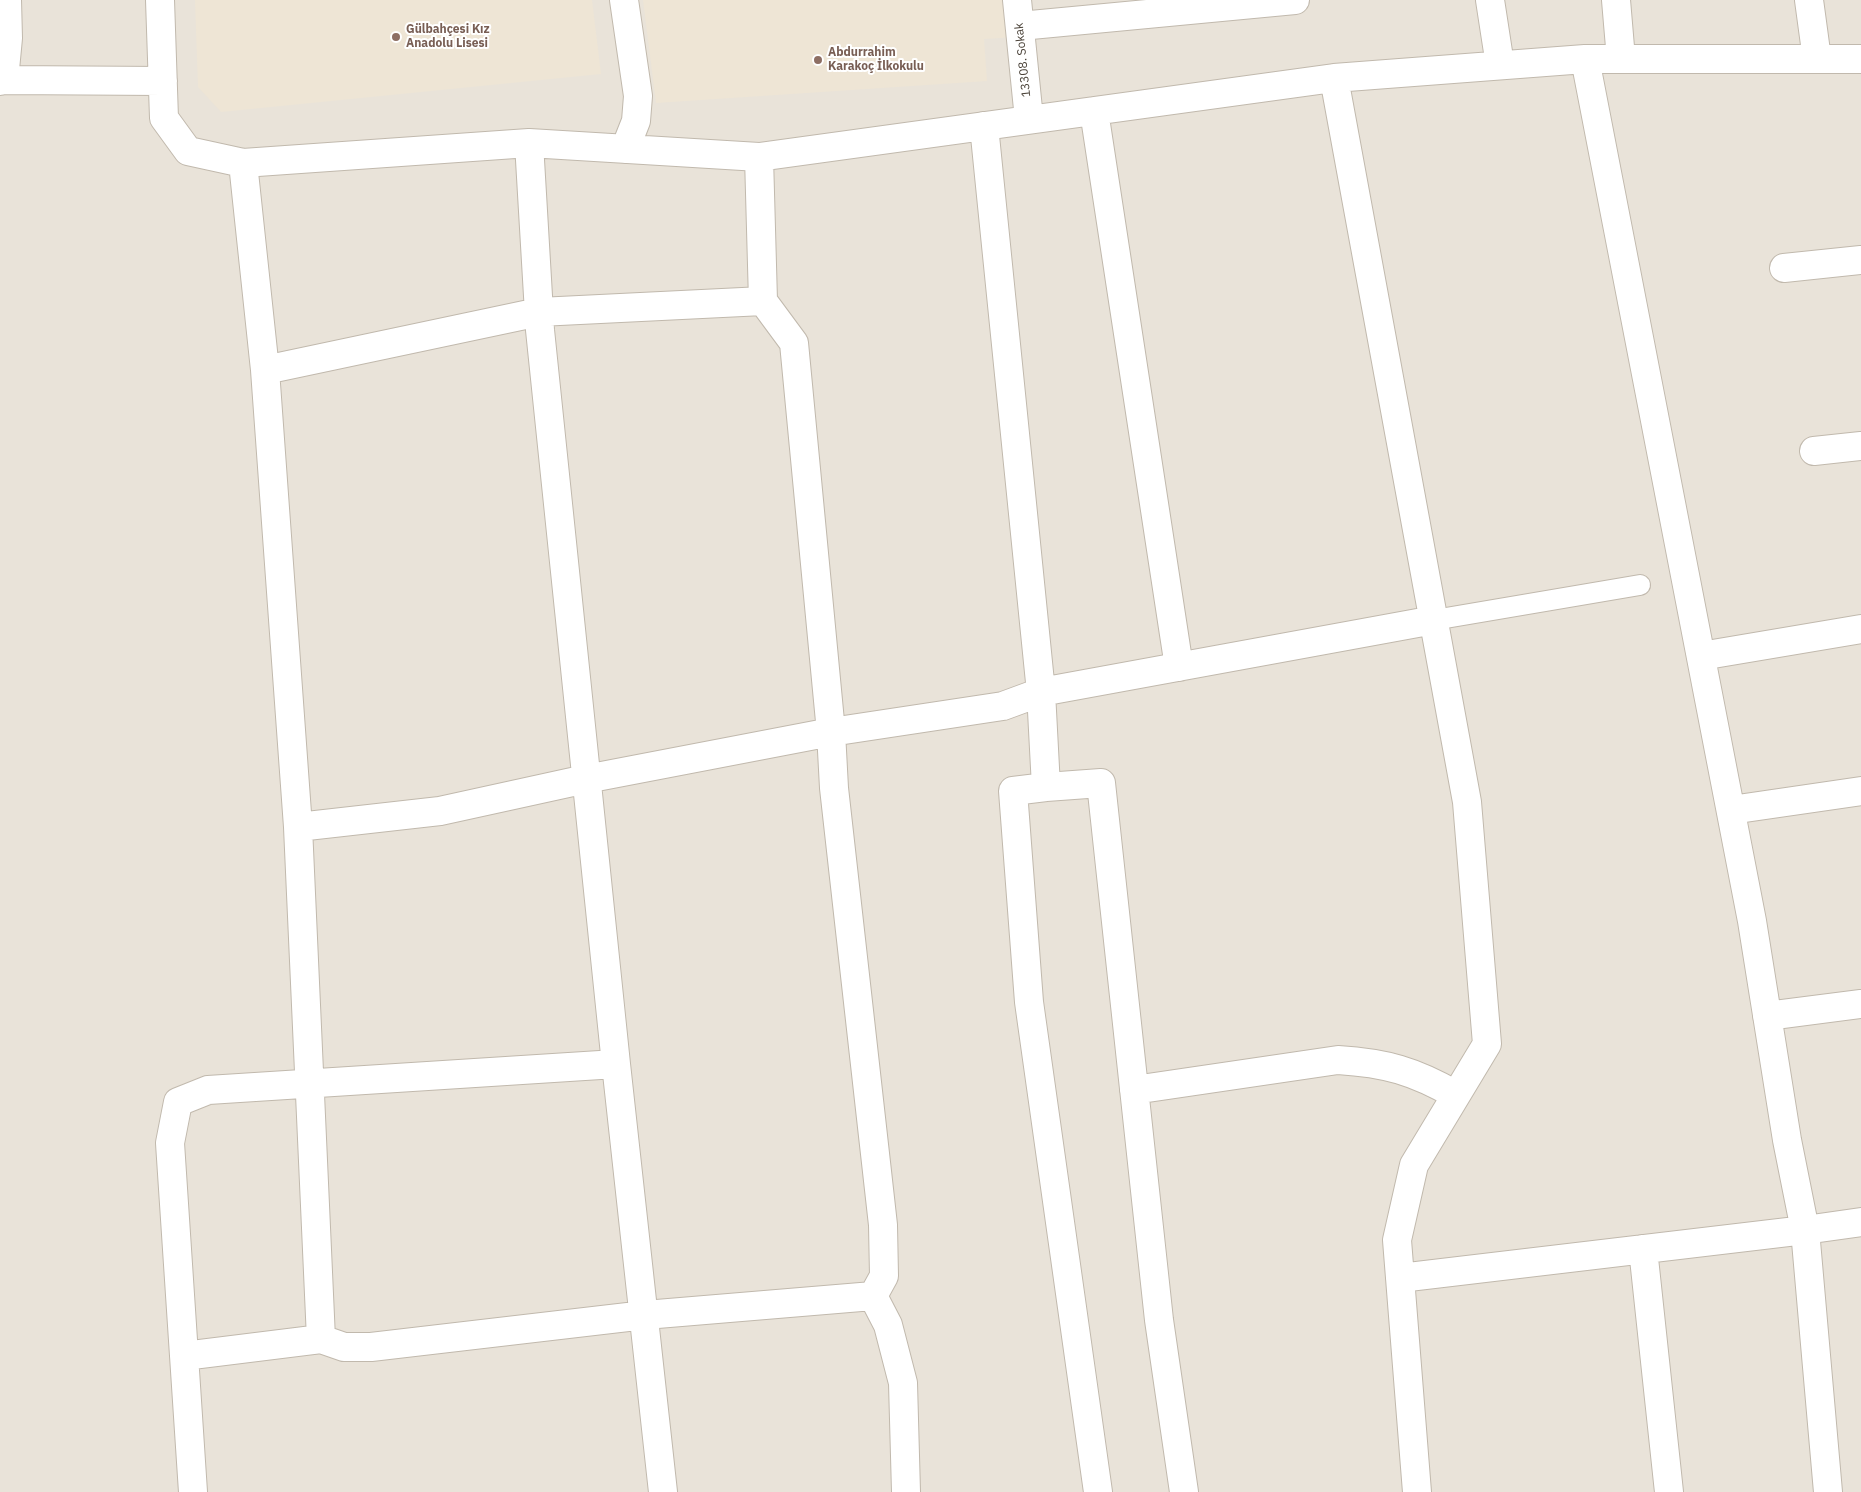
<!DOCTYPE html>
<html>
<head>
<meta charset="utf-8">
<style>
	body { margin:0 }
	canvas { display:block; background:#f5f1eb }
</style>
</head>
<body>
<canvas width="1861" height="1492"></canvas>
<script>
const c = document.querySelector('canvas').getContext('2d');
c.lineJoin = 'round';
function fillPath(path, color) { c.fillStyle = color; c.fill(path, 'evenodd'); }
function stroke(path, color, width, dash) { c.strokeStyle = color; c.lineWidth = width; c.lineCap = dash ? 'butt' : 'round'; c.setLineDash(dash || []); c.stroke(path); }
function label(font, color, halo, rows, align = 'center') {
  c.font = font + ' "IBM Plex Sans",sans-serif'; c.lineWidth = 4; c.setLineDash([]); c.textBaseline = 'middle'; c.strokeStyle = halo; c.fillStyle = color; for (const [text, x, y, turn = 0] of rows) {
    c.save(); c.translate(x, y); c.rotate((+turn || 0) * Math.PI / 180); c.textAlign = isNaN(turn) ? turn : align; if (halo) c.strokeText(text, 0, 0); c.fillText(text, 0, 0); c.restore();
  }
}
fillPath(new Path2D(`
	M0 0H1861V1492H0Z`), '#e9e3d9');
fillPath(new Path2D(`
	M195 0H592L601 74 221 112 198 87Z
	M643 0H1011L1017 37 984 39 987 81 656 103Z`), '#eee5d5');
const lane = new Path2D(`
	M1434 620 1640 585`);
const street = new Path2D(`
	M160 0 164 118 188 151 243 163 529 143 759 157 1334 78 1585 59H1861
	M624 0 638 96 636 121 625 149
	M1017 0 1029 119
	M1490 0 1500 65
	M1616 0 1621 59
	M1809 0 1817 59
	M1020 26 1295 0
	M1585 59 1752 921 1787 1140 1805 1230 1828 1492
	M1334 78 1467 802 1487 1044 1414 1165 1397 1240 1417 1492
	M4 80 163 81
	M0 81 4 80 8 38 7 0
	M1094 111 1179 667
	M529 143 540 330 616 1064 663 1492
	M243 163 265 370 298 827 321 1339
	M1784 268 1861 260
	M265 370 539 312 763 301
	M1814 451 1861 446
	M1701 656 1861 629
	M1046 787 1013 791 1029 1002 1098 1492
	M1731 810 1861 791
	M298 827 440 811 586 779 831 732 1003 706 1041 692 984 126
	M1767 1016 1861 1004
	M1134 1090 1338 1060C1386 1063 1414 1071 1456 1095
	M1643 1249 1669 1492
	M1400 1278 1805 1230 1861 1222
	M873 1296 888 1325 903 1383 906 1492
	M184 1356 321 1339 344 1347H371L645 1315 873 1296 884 1276 883 1225 834 788 831 732 794 343 763 301 759 157
	M193 1492 170 1143 178 1102 208 1090 616 1064
	M1184 1492 1159 1320 1101 783 1046 787 1041 692 1434 620`);
stroke(lane, '#c1b9ad', 22);
stroke(street, '#c1b9ad', 30);
stroke(lane, '#fff', 20);
stroke(street, '#fff', 28);
for (const [x, y, r, color] of [
	[396,37,5,"#8d6e63"],
	[818,60,5,"#8d6e63"]
]) { const dot = new Path2D(); dot.arc(x, y, r, 0, 2 * Math.PI); c.fillStyle = color; c.fill(dot); stroke(dot, '#fff', 2); }
label('bold 12px', '#785e54', '#fff', [
	["Gülbahçesi Kız",406,30],
	["Anadolu Lisesi",406,44],
	["Abdurrahim",828,53],
	["Karakoç İlkokulu",828,67]
], 'left');
label('12px', '#4a4238', '#fff', [
	["13308. Sokak",1023,60,-96]
]);
</script>
</body>
</html>
